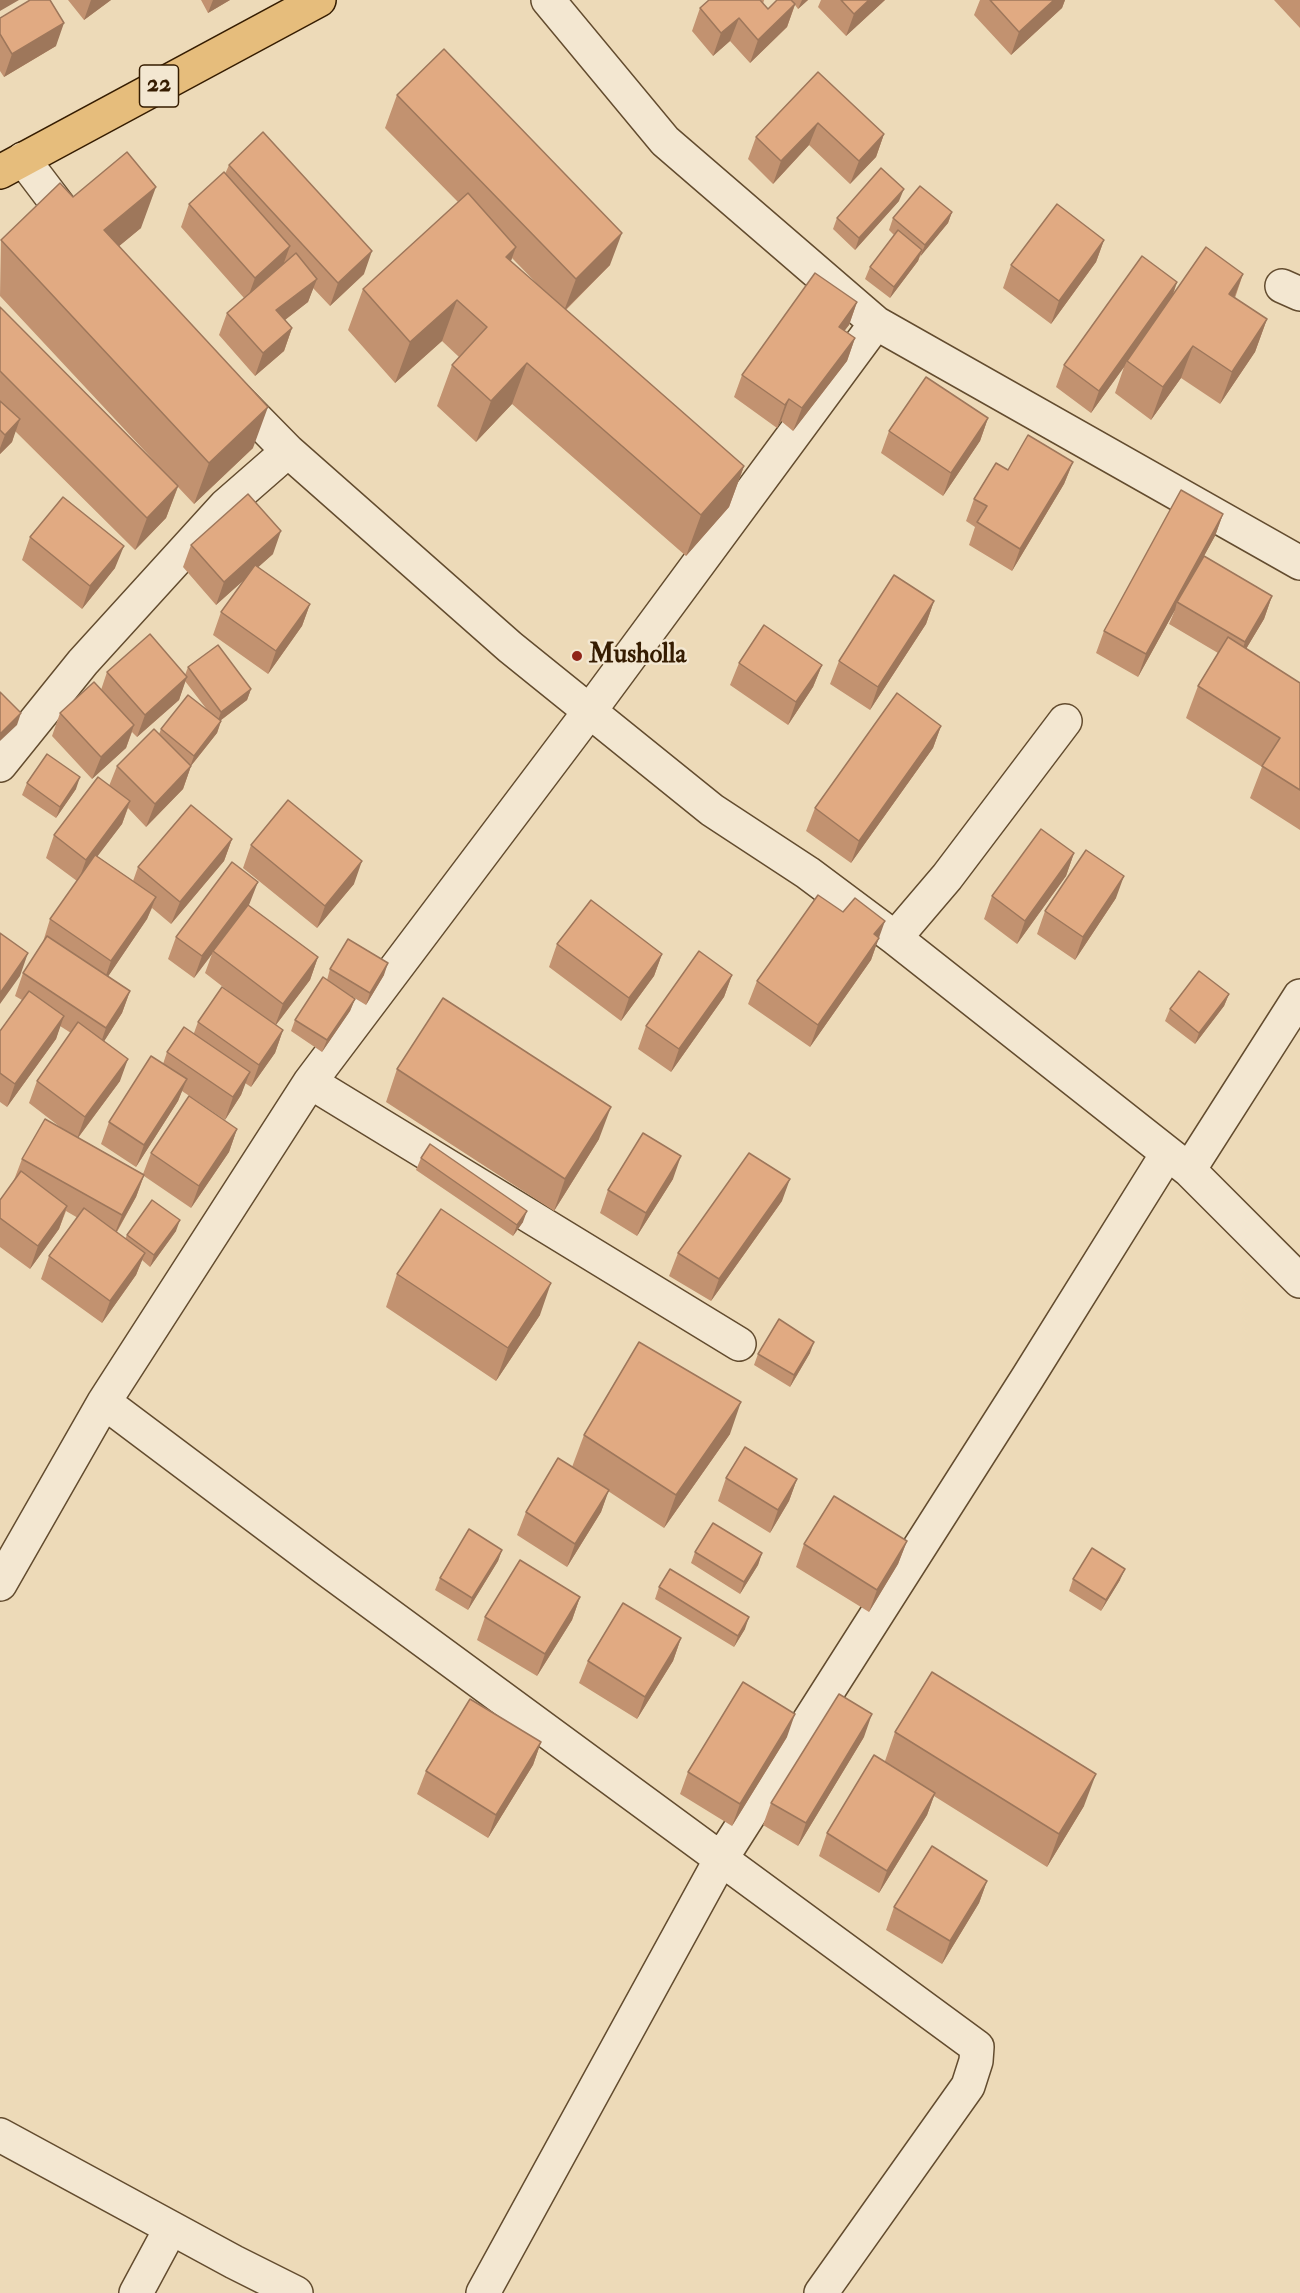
<!DOCTYPE html>
<html>
<head>
<meta charset="utf-8">
<style>
	body { margin:0 }
	canvas { display:block; background:#eddab8 }
</style>
</head>
<body>
<canvas width="1300" height="2293"></canvas>
<script>
const c = document.querySelector('canvas').getContext('2d');
c.lineJoin = 'round';
function stroke(path, color, width, dash) { c.strokeStyle = color; c.lineWidth = width; c.lineCap = dash ? 'butt' : 'round'; c.setLineDash(dash || []); c.stroke(path); }
function fillPath(path, color) { c.fillStyle = color; c.fill(path, 'evenodd'); }
function label(font, color, halo, rows, align = 'center') {
  c.font = font + ' "IM FELL Double Pica",serif'; c.lineWidth = 5; c.setLineDash([]); c.textBaseline = 'middle'; c.strokeStyle = halo; c.fillStyle = color; for (const [text, x, y, turn = 0] of rows) {
    c.save(); c.translate(x, y); c.rotate((+turn || 0) * Math.PI / 180); c.textAlign = isNaN(turn) ? turn : align; if (halo) c.strokeText(text, 0, 0); c.fillText(text, 0, 0); c.restore();
  }
}
const minor = new Path2D(`
	M548 0 665 141 876 323 1300 563
	M23 159 73 225
	M1282 286 1300 294
	M230 392 288 451
	M0 765 83 662 225 506 288 451 510 647 712 810 808 873 895 938 1189 1170 1300 1281
	M895 938 947 877 1065 721
	M310 1082 739 1344
	M1189 1170 1300 996
	M104 1402 325 1568 977 2047 976 2061 968 2086 821 2293
	M0 1584 104 1402 310 1082 589 712 876 323
	M0 2135 234 2262 296 2293
	M136 2293 171 2228
	M483 2293 721 1859 1028 1377 1167 1154`);
const highway = new Path2D(`
	M0 172 319 0`);
stroke(minor, '#634c2f', 36);
stroke(highway, '#351c01', 36);
stroke(minor, '#f3e7d1', 33);
stroke(highway, '#e6bd7c', 33);
fillPath(new Path2D(`
	M68 0H111L84 20Z
	M201 0H230L208 13Z
	M709 0H764L763 4 768 9 777 0H808L798 9 795 5 787 27 750 63 730 41 713 56 692 31 700 8Z
	M821 0H885L846 36 818 7Z
	M980 0H1065L1062 8 1011 55 974 15Z
	M1274 0H1300V28Z
	M0 18 56 46 4 77 0 71Z
	M818 72 884 134 876 157 850 184 809 145 773 184 748 159 756 137Z
	M397 95 610 265 566 310 744 466 729 507 686 556 512 404 476 442 437 406 452 365 459 357 442 341 395 383 348 330 363 289 458 202 385 128ZM512 258 544 291 511 261Z
	M229 165 364 274 330 306 313 288 308 302 285 320 292 328 284 351 255 376 219 335 227 313 244 298 181 227 189 204 225 174Z
	M73 197 141 228 119 246 253 448 194 504 178 487 166 518 135 550 15 431 12 442 0 454V307L156 463 0 296 1 240Z
	M899 201 855 250 833 229 837 218Z
	M952 212 948 223 920 256 918 261 890 298 865 279 870 267 894 235 889 230 893 218Z
	M1104 240 1096 262 1051 324 1003 288 1011 265Z
	M1243 274 1235 298 1267 319 1255 352 1220 404 1181 378 1151 420 1115 393 1124 367 1091 413 1056 387 1064 365 1177 282 1173 295Z
	M857 302 849 325 844 330 855 338 847 361 793 431 781 421 777 428 734 397 742 375Z
	M988 418 980 441 943 496 881 453 889 431Z
	M1073 462 1064 484 1012 571 969 545 975 527 966 521 974 499 1008 470Z
	M1223 514 1215 536 1202 559 1272 596 1264 619 1246 649 1300 683V830L1250 798 1262 767 1186 718 1198 686 1218 653 1169 624 1175 610 1138 677 1096 653 1104 631Z
	M30 537 115 568 82 609 22 560Z
	M191 545 273 554 258 567 310 604 302 626 268 674 213 635 221 612 246 578 216 605 183 567Z
	M934 601 926 624 870 710 830 684 839 661Z
	M739 663 822 665 813 687 788 725 730 685Z
	M188 667 251 689 247 700 220 721H221L217 733 191 766 183 789 146 827 128 808 122 824 97 856 133 881 138 867 232 839 224 861 171 924 152 908 147 919 108 976 130 991 122 1013 104 1041 120 1081 78 1138 143 1174 151 1153 237 1129 229 1152 191 1208 144 1176 136 1197 117 1232 125 1239 127 1235 176 1231 150 1267 142 1260 136 1275 102 1323 41 1279 49 1256 78 1218 66 1211 59 1229 30 1269 0 1247V1200L14 1180 22 1159 64 1130 29 1103 37 1081 71 1033 60 1026 56 1039 7 1107 0 1102V1031L22 1000 15 996 23 973 43 942 50 919 77 881 46 858 54 835 109 786 117 766 159 734 161 729 208 711 185 681 179 700 137 737 132 732 126 748 92 779 52 736 60 713 101 690 107 672 185 675Z
	M941 726 933 748 851 863 806 831 815 808Z
	M27 783 76 789 56 818 22 795Z
	M251 845 354 884 317 928 243 868Z
	M1074 853 1066 876 1017 944 984 919 992 896Z
	M1116 898 1075 960 1037 934 1045 911Z
	M249 905V906L318 957 310 980 276 1025 283 1030 275 1053 251 1087 245 1083 241 1095 225 1120 182 1091 178 1101 136 1167 101 1144 109 1122 163 1064 167 1052 194 1033 198 1022 249 1007 205 973 212 954 194 978 168 959 176 937Z
	M843 912 879 937 871 960 810 1047 748 1004 757 981Z
	M557 944 662 954 654 976 621 1021 549 967Z
	M330 969 384 975 366 1005 343 991 355 999 350 1011 322 1052 291 1031 295 1020 327 980Z
	M732 975 724 997 671 1072 638 1049 646 1026Z
	M1229 994 1224 1006 1195 1044 1165 1021 1170 1009Z
	M397 1069 599 1139 554 1211 386 1102Z
	M421 1158 523 1222 513 1236 416 1170Z
	M673 1179 637 1236 600 1213 608 1190Z
	M782 1201 711 1301 669 1276 678 1253Z
	M397 1274 540 1315 496 1381 386 1307Z
	M810 1353 790 1387 754 1365 758 1354Z
	M730 1434 664 1528 608 1491 601 1512 567 1567 517 1535 526 1512 572 1467 584 1435Z
	M726 1478 797 1479 789 1501 770 1533 718 1501Z
	M907 1541 898 1564 869 1612 796 1567 804 1544Z
	M502 1550 498 1561 468 1610 435 1590 440 1578Z
	M695 1552 762 1553 758 1565 740 1594 691 1563Z
	M1073 1579 1120 1580 1101 1611 1069 1591Z
	M659 1587 745 1629 734 1647 655 1599Z
	M580 1597 572 1620 537 1676 477 1640 485 1617Z
	M681 1638 673 1661 637 1719 579 1683 588 1661Z
	M895 1732 1084 1806 1047 1867 934 1796 927 1815 879 1893 819 1856 827 1833 885 1761Z
	M787 1737 732 1826 680 1794 688 1772Z
	M864 1737 798 1846 763 1825 771 1803Z
	M541 1742 533 1765 488 1838 417 1794 426 1771Z
	M987 1881 979 1903 942 1964 886 1930 894 1907Z`), '#c29270');
fillPath(new Path2D(`
	M0 0H19L0 11Z
	M91 0H111L84 20Z
	M213 0H230L208 13Z
	M802 0H808L798 9Z
	M869 0H885L846 36 854 14Z
	M1054 0H1065L1062 8 1011 55 1019 32Z
	M795 4 787 27 750 63 758 40Z
	M739 18 730 41 713 56 721 33Z
	M64 23 56 46 4 77 12 54Z
	M818 123 809 145 773 184 781 161Z
	M884 134 876 157 850 184 859 161Z
	M156 187 141 228 89 271 104 230Z
	M904 189 899 201 855 250 859 238Z
	M952 212 948 223 920 257 925 245Z
	M622 233 610 265 564 311 576 279Z
	M1104 240 1096 262 1051 324 1059 301Z
	M290 246 282 268 247 300 255 278Z
	M516 247 501 288 506 257Z
	M922 250 918 261 890 298 894 287Z
	M372 251 364 274 330 306 338 283Z
	M1243 274 1231 306 1229 294Z
	M317 279 308 302 268 333 276 310Z
	M1177 282 1169 305 1127 361 1124 367 1091 413 1099 391Z
	M457 300 442 341 395 383 410 342Z
	M857 302 849 325 831 349 839 327Z
	M1267 319 1255 352 1220 404 1232 372Z
	M292 328 284 351 255 376 263 353Z
	M855 338 847 361 793 431 802 408Z
	M1193 346 1181 378 1151 420 1163 387Z
	M527 363 512 404 476 442 491 401Z
	M789 399 781 421 777 428 785 405Z
	M268 407 253 448 194 504 209 463Z
	M988 418 980 441 943 496 951 473Z
	M20 419 12 442 0 454V448L5 435Z
	M1073 462 1064 484 1012 571 1020 549Z
	M744 466 729 507 686 556 701 515Z
	M178 486 166 518 135 550 147 518Z
	M1223 514 1215 536 1179 602H1177L1175 610 1138 677 1146 654Z
	M281 531 273 554 216 605 224 582Z
	M124 546 115 568 82 609 90 586Z
	M1272 596 1264 619 1237 664 1245 642Z
	M934 601 926 624 870 710 878 687Z
	M310 604 302 626 268 674 276 651Z
	M822 665 813 687 788 725 796 702Z
	M187 677 179 700 137 737 145 715Z
	M251 689 247 700 217 723 221 712Z
	M21 713 17 725 0 741V734Z
	M221 721 217 733 190 767 194 756Z
	M134 725 126 748 92 779 101 757Z
	M941 726 933 748 851 863 859 841Z
	M191 766 183 789 146 827 155 804Z
	M80 777 76 789 56 818 60 807Z
	M130 801 122 824 78 882 86 860Z
	M232 839 224 861 171 924 180 902Z
	M1074 853 1066 876 1017 944 1025 921Z
	M362 861 354 884 317 928 325 906Z
	M1124 876 1116 898 1075 960 1083 937Z
	M258 882 249 905 214 951H213L212 954 194 978 202 956Z
	M156 897 147 919 103 984 111 961Z
	M885 921 871 960 810 1047 818 1025 874 934Z
	M28 953 20 976 0 1004V993Z
	M662 954 654 976 621 1021 629 998Z
	M318 957 310 980 275 1026 283 1004Z
	M388 963 384 975 366 1005 370 993Z
	M732 975 724 997 671 1072 679 1049Z
	M130 991 122 1013 98 1051 106 1028Z
	M1229 994 1224 1006 1195 1044 1199 1033Z
	M355 999 350 1011 322 1052 327 1040Z
	M64 1016 56 1039 7 1107 15 1084Z
	M283 1030 275 1053 251 1087 259 1065Z
	M128 1059 120 1081 77 1139 85 1117Z
	M250 1072 241 1095 225 1120 233 1097Z
	M187 1079 178 1101 136 1167 144 1145Z
	M611 1107 599 1139 554 1211 565 1179Z
	M237 1129 229 1152 191 1208 199 1186Z
	M681 1156 673 1179 637 1236 646 1213Z
	M144 1175 136 1197 113 1238 122 1215Z
	M790 1179 782 1201 711 1301 719 1279Z
	M67 1206 59 1229 30 1269 38 1246Z
	M527 1211 523 1222 513 1236 517 1225Z
	M180 1220 176 1231 150 1267 154 1255Z
	M145 1253 136 1275 102 1323 110 1301Z
	M551 1283 540 1315 496 1381 508 1348Z
	M814 1342 810 1353 790 1387 794 1375Z
	M741 1402 730 1434 664 1528 676 1495Z
	M797 1479 789 1501 770 1533 778 1510Z
	M609 1490 601 1512 567 1567 575 1544Z
	M907 1541 898 1564 869 1612 877 1590Z
	M502 1550 498 1561 468 1610 472 1598Z
	M762 1553 758 1565 740 1594 744 1582Z
	M1125 1569 1120 1580 1101 1611 1106 1600Z
	M580 1597 572 1620 537 1676 545 1654Z
	M749 1617 745 1629 734 1647 738 1636Z
	M681 1638 673 1661 637 1719 645 1697Z
	M795 1714 787 1737 732 1826 740 1804Z
	M872 1714 864 1737 798 1846 806 1823Z
	M541 1742 533 1765 488 1838 496 1815Z
	M1096 1774 1084 1806 1047 1867 1059 1834Z
	M935 1793 927 1815 879 1893 887 1871Z
	M987 1881 979 1903 942 1964 950 1941Z`), '#9e775b');
const building = new Path2D(`
	M30 0H50L64 23 12 54 0 34V18Z
	M709 0H760L768 9 777 0H791L795 4 758 40 739 18 721 33 700 8Z
	M841 0H869L854 14Z
	M990 0H1054L1019 32Z
	M444 49 622 233 576 279 397 95Z
	M818 72 884 134 859 161 818 123 781 161 756 137Z
	M263 132 372 251 338 283 229 165Z
	M127 152 156 187 104 230 268 407 209 463 1 240 60 183 73 197Z
	M881 168 904 189 859 238 837 218Z
	M224 172 290 246 255 278 189 204Z
	M920 186 952 212 925 245 893 218Z
	M468 193 516 247 506 257 744 466 701 515 527 363 491 401 452 365 487 327 457 300 410 342 363 289Z
	M1057 204 1104 240 1059 301 1011 265Z
	M898 230 922 250 894 287 870 267Z
	M1206 247 1243 274 1229 294 1267 319 1232 372 1193 346 1163 387 1127 361Z
	M296 253 317 279 276 310 292 328 263 353 227 313Z
	M1142 256 1177 282 1099 391 1064 365Z
	M815 273 857 302 839 327 855 338 802 408 789 399 785 405 742 375Z
	M0 307 178 486 147 518 0 371Z
	M926 377 988 418 951 473 889 431Z
	M0 401 20 419 5 435 0 430Z
	M1028 435 1073 462 1020 549 977 522 987 506 974 499 996 463 1008 470Z
	M1181 490 1223 514 1146 654 1104 631Z
	M248 494 281 531 224 582 191 545Z
	M63 497 124 546 90 586 30 537Z
	M1204 556 1272 596 1245 642 1177 602Z
	M255 565 310 604 276 651 221 612Z
	M894 575 934 601 878 687 839 661Z
	M764 625 822 665 796 702 739 663Z
	M150 634 187 677 145 715 107 672Z
	M1228 637 1300 683V790L1262 766 1280 738 1198 686Z
	M218 645 251 689 221 712 188 667Z
	M94 682 134 725 101 757 60 713Z
	M0 692 21 713 0 734Z
	M897 693 941 726 859 841 815 808Z
	M188 695 221 721 194 756 161 729Z
	M154 729 191 766 155 804 117 766Z
	M47 754 80 777 60 807 27 783Z
	M98 777 130 801 86 860 54 835Z
	M288 800 362 861 325 906 251 845Z
	M191 805 232 839 180 902 138 867Z
	M1041 829 1074 853 1025 921 992 896Z
	M1086 850 1124 876 1083 937 1045 911Z
	M95 855 156 897 111 961 50 919Z
	M232 862 258 882 202 956 176 937Z
	M818 895 843 912 855 898 885 921 874 934 879 938 818 1025 757 981Z
	M591 900 662 954 629 998 557 944Z
	M248 905 318 957 283 1004 213 951Z
	M0 933 28 953 0 993Z
	M47 936 130 991 106 1028 23 973Z
	M348 939 388 963 370 993 330 969Z
	M699 951 732 975 679 1049 646 1026Z
	M1199 971 1229 994 1199 1033 1170 1009Z
	M323 977 355 999 327 1040 295 1020Z
	M222 987 283 1030 259 1065 198 1022Z
	M29 991 64 1016 15 1084 0 1073V1031Z
	M443 998 611 1107 565 1179 397 1069Z
	M78 1022 128 1059 85 1117 37 1081Z
	M184 1027 250 1072 233 1097 167 1052Z
	M151 1056 187 1079 144 1145 109 1122Z
	M189 1096 237 1129 199 1186 151 1153Z
	M45 1119 144 1175 122 1215 22 1159Z
	M643 1133 681 1156 646 1213 608 1190Z
	M430 1144 527 1211 517 1225 421 1158Z
	M749 1153 790 1179 719 1279 678 1253Z
	M21 1171 67 1206 38 1246 0 1218V1200Z
	M152 1200 180 1220 154 1255 127 1235Z
	M84 1208 145 1253 110 1301 49 1256Z
	M441 1209 551 1283 508 1348 397 1274Z
	M779 1319 814 1342 794 1375 758 1354Z
	M639 1342 741 1402 676 1495 584 1435Z
	M745 1447 797 1479 778 1510 726 1478Z
	M558 1458 609 1490 575 1544 526 1512Z
	M834 1496 907 1541 877 1590 804 1544Z
	M713 1523 762 1553 744 1582 695 1552Z
	M469 1529 502 1550 472 1598 440 1578Z
	M1092 1548 1125 1569 1106 1600 1073 1579Z
	M520 1560 580 1597 545 1654 485 1617Z
	M670 1569 749 1617 738 1636 659 1587Z
	M623 1603 681 1638 645 1697 588 1661Z
	M932 1672 1096 1774 1059 1834 895 1732Z
	M743 1682 795 1714 740 1804 688 1772Z
	M839 1694 872 1714 806 1823 771 1803Z
	M470 1699 541 1742 496 1815 426 1771Z
	M874 1755 935 1793 887 1871 827 1833Z
	M932 1846 987 1881 950 1941 894 1907Z`);
fillPath(building, '#e1aa82');
stroke(building, '#9e775b', 1.5);
for (const [x, y, r, color] of [
	[577,656,6,"#8f2418"]
]) { const dot = new Path2D(); dot.arc(x, y, r, 0, 2 * Math.PI); c.fillStyle = color; c.fill(dot); stroke(dot, '#f3e7d1', 2); }
for (const [x, y, w] of [
	[159,86,39]
]) { const box = new Path2D(); box.roundRect(x - w / 2, y - 21, w, 42, 4.5); c.fillStyle = '#f3e7d1'; c.fill(box); stroke(box, '#351c01', 1.5); }
label('bold 24px', '#351c01', null, [
	["22",159,86]
]);
label('bold 26px', '#351c01', '#f3e7d1', [
	["Musholla",589,656]
], 'left');
</script>
</body>
</html>
